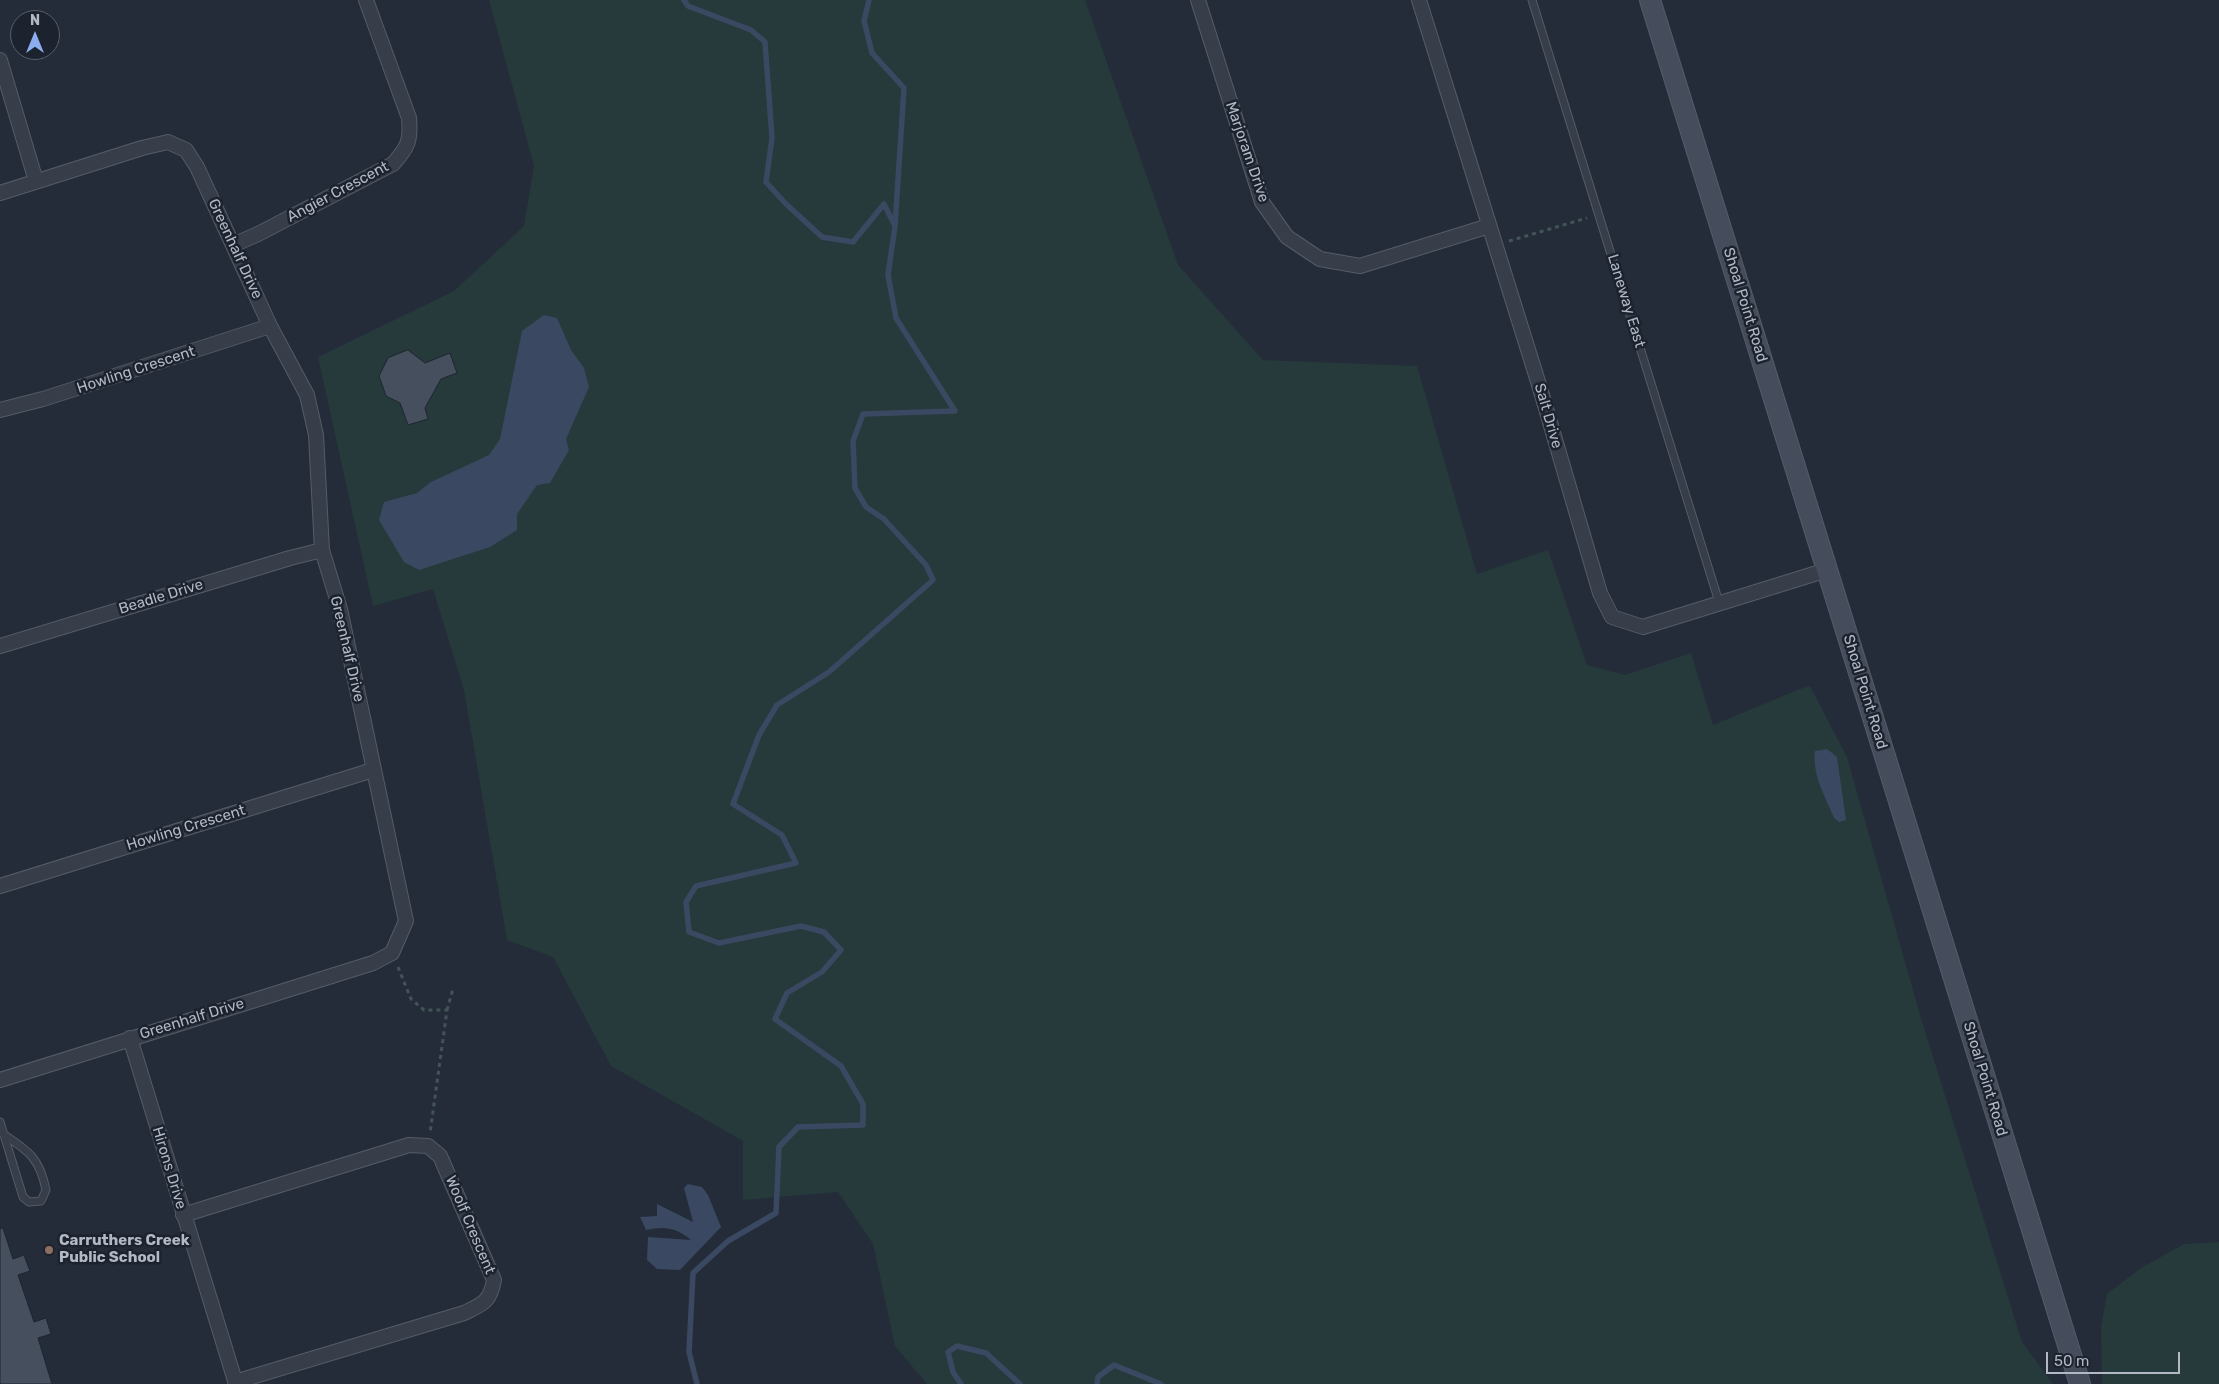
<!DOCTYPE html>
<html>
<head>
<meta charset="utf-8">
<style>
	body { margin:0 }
	#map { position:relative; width:2219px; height:1384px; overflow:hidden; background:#242c39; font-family:Rubik,sans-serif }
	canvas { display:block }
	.north { position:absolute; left:10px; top:10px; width:50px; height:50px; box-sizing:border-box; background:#1c232e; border:1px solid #585f6a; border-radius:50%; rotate:0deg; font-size:14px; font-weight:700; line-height:20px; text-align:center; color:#b2b9c5 }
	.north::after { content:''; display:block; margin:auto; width:18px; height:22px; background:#8caef0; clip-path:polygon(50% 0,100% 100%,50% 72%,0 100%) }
	.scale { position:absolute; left:2046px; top:1352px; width:134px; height:22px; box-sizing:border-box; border:2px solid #b2b9c5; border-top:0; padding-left:6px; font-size:15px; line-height:18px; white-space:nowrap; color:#b2b9c5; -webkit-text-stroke:4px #1c232e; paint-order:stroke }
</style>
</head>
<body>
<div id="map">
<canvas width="2219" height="1384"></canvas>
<div class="north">N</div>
<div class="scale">50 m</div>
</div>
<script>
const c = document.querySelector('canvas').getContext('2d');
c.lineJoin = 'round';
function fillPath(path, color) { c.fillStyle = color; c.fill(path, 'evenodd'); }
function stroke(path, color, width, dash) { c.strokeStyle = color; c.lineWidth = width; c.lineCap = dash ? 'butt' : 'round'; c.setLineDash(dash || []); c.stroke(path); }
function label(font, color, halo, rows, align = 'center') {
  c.font = font + ' Rubik,sans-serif'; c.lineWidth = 5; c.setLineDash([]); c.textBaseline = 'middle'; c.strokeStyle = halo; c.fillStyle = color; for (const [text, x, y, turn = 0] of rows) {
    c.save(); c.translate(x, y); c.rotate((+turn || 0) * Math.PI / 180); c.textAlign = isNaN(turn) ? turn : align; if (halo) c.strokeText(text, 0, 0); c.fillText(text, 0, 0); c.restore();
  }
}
fillPath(new Path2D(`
	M489 0H1085L1178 265 1263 360 1417 366 1477 574 1548 550 1587 665 1625 675 1691 653 1713 725 1800 689 1810 686 1847 757 1920 1015 2022 1342 2053 1384H927L895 1346 873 1244 838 1192 743 1200V1141L611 1066 553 957 507 940 464 690 433 589 373 606 318 357 454 291 524 226 534 166Z
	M2219 1242V1384H2102L2101 1328 2107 1294 2141 1268 2184 1244Z`), '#26393b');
fillPath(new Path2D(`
	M544 315 557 318 571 350 584 368 589 387 566 439 569 450 550 483 537 485 517 514V530L490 547 419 570 404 562 379 520 384 502 417 493 431 482 489 455 500 439 522 331Z
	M1827 749 1837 757 1846 820 1839 822 1834 818C1825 796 1812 775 1815 751Z
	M688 1184 702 1187 708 1195 721 1227 680 1270 657 1269 647 1260 648 1237 691 1240C676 1227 664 1226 646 1230L640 1217 657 1216V1204L693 1222 684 1188Z`), '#3a4961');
stroke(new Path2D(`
	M684 0 688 6 751 30 765 42 772 138 766 182 785 203 822 237 853 242 884 204 894 224
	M697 1384 689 1352 693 1273 728 1241 776 1213 779 1147 798 1127 863 1125V1104L841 1066 775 1019 787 993 822 972 841 950 824 932 801 926 719 943 689 932 686 902 696 886 796 863 782 835 733 804 759 735 777 705 829 672 933 580 926 565 884 519 866 507 855 488 853 441 863 414 955 411 896 318 888 275 895 226 904 88 872 53 864 21 869 0
	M961 1384 953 1372 948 1352 957 1346 986 1353 1020 1384
	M1097 1384 1098 1377 1114 1365 1161 1384`), '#3a4961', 5.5);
const building = new Path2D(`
	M408 350 425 363 450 353 457 373 441 379 425 408 428 419 408 425 400 403 386 396 379 376 388 358Z
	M3 1228 13 1259 24 1255 30 1271 18 1275 34 1322 46 1318 51 1334 38 1338 52 1384H0V1229Z`);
fillPath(building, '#454f5d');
stroke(building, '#1e2530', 1);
const lane = new Path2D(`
	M1532 0 1719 602
	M0 1122 23 1197 29 1202 41 1201 46 1190C40 1159 29 1151 3 1134`);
const street = new Path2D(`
	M1198 0 1262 202 1287 237 1320 259 1360 266 1489 226
	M1419 0 1540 388 1600 593 1612 617 1643 627 1827 570
	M0 60 36 181
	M0 193 142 148 168 142 186 150 197 167 270 326 307 395 316 435 322 550 340 609 406 921 392 953 373 963 0 1080
	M233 245 258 234 393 164C408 147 411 141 409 118L366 0
	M0 410 43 399 270 326
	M0 646 290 558 322 550
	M0 886 373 770
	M130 1038 236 1384
	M183 1215 409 1145 428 1146 440 1156 494 1280C490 1302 483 1304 464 1313L235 1382`);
const secondary = new Path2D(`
	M1650 0 2080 1384`);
stroke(lane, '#555c67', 9);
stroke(street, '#555c67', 16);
stroke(secondary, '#555c67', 22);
stroke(new Path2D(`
	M1509 241 1587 218
	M398 967 411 999 424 1010H447L430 1133
	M447 1010 453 989`), '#435457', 3, [4, 4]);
stroke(lane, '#373e49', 7);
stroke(street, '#373e49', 14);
stroke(secondary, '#454d5c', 20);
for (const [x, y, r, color] of [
	[49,1250,5,"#8d6e63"]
]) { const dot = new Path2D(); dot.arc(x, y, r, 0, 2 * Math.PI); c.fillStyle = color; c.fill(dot); stroke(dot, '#1c232e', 2); }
label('15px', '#b2b9c5', '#1c232e', [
	["Marjoram Drive",1247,152,71],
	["Angier Crescent",338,192,-28],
	["Greenhalf Drive",235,249,65],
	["Laneway East",1626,301,73],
	["Shoal Point Road",1745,305,73],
	["Howling Crescent",136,370,-18],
	["Salt Drive",1548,416,74],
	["Beadle Drive",161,597,-17],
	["Greenhalf Drive",347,649,77],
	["Shoal Point Road",1865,692,73],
	["Howling Crescent",186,828,-17],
	["Greenhalf Drive",192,1019,-17],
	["Shoal Point Road",1985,1079,73],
	["Hirons Drive",169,1168,73],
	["Woolf Crescent",470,1225,67]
]);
label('bold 15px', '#b2b9c5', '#1c232e', [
	["Carruthers Creek",59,1241],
	["Public School",59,1258]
], 'left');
</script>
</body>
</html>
